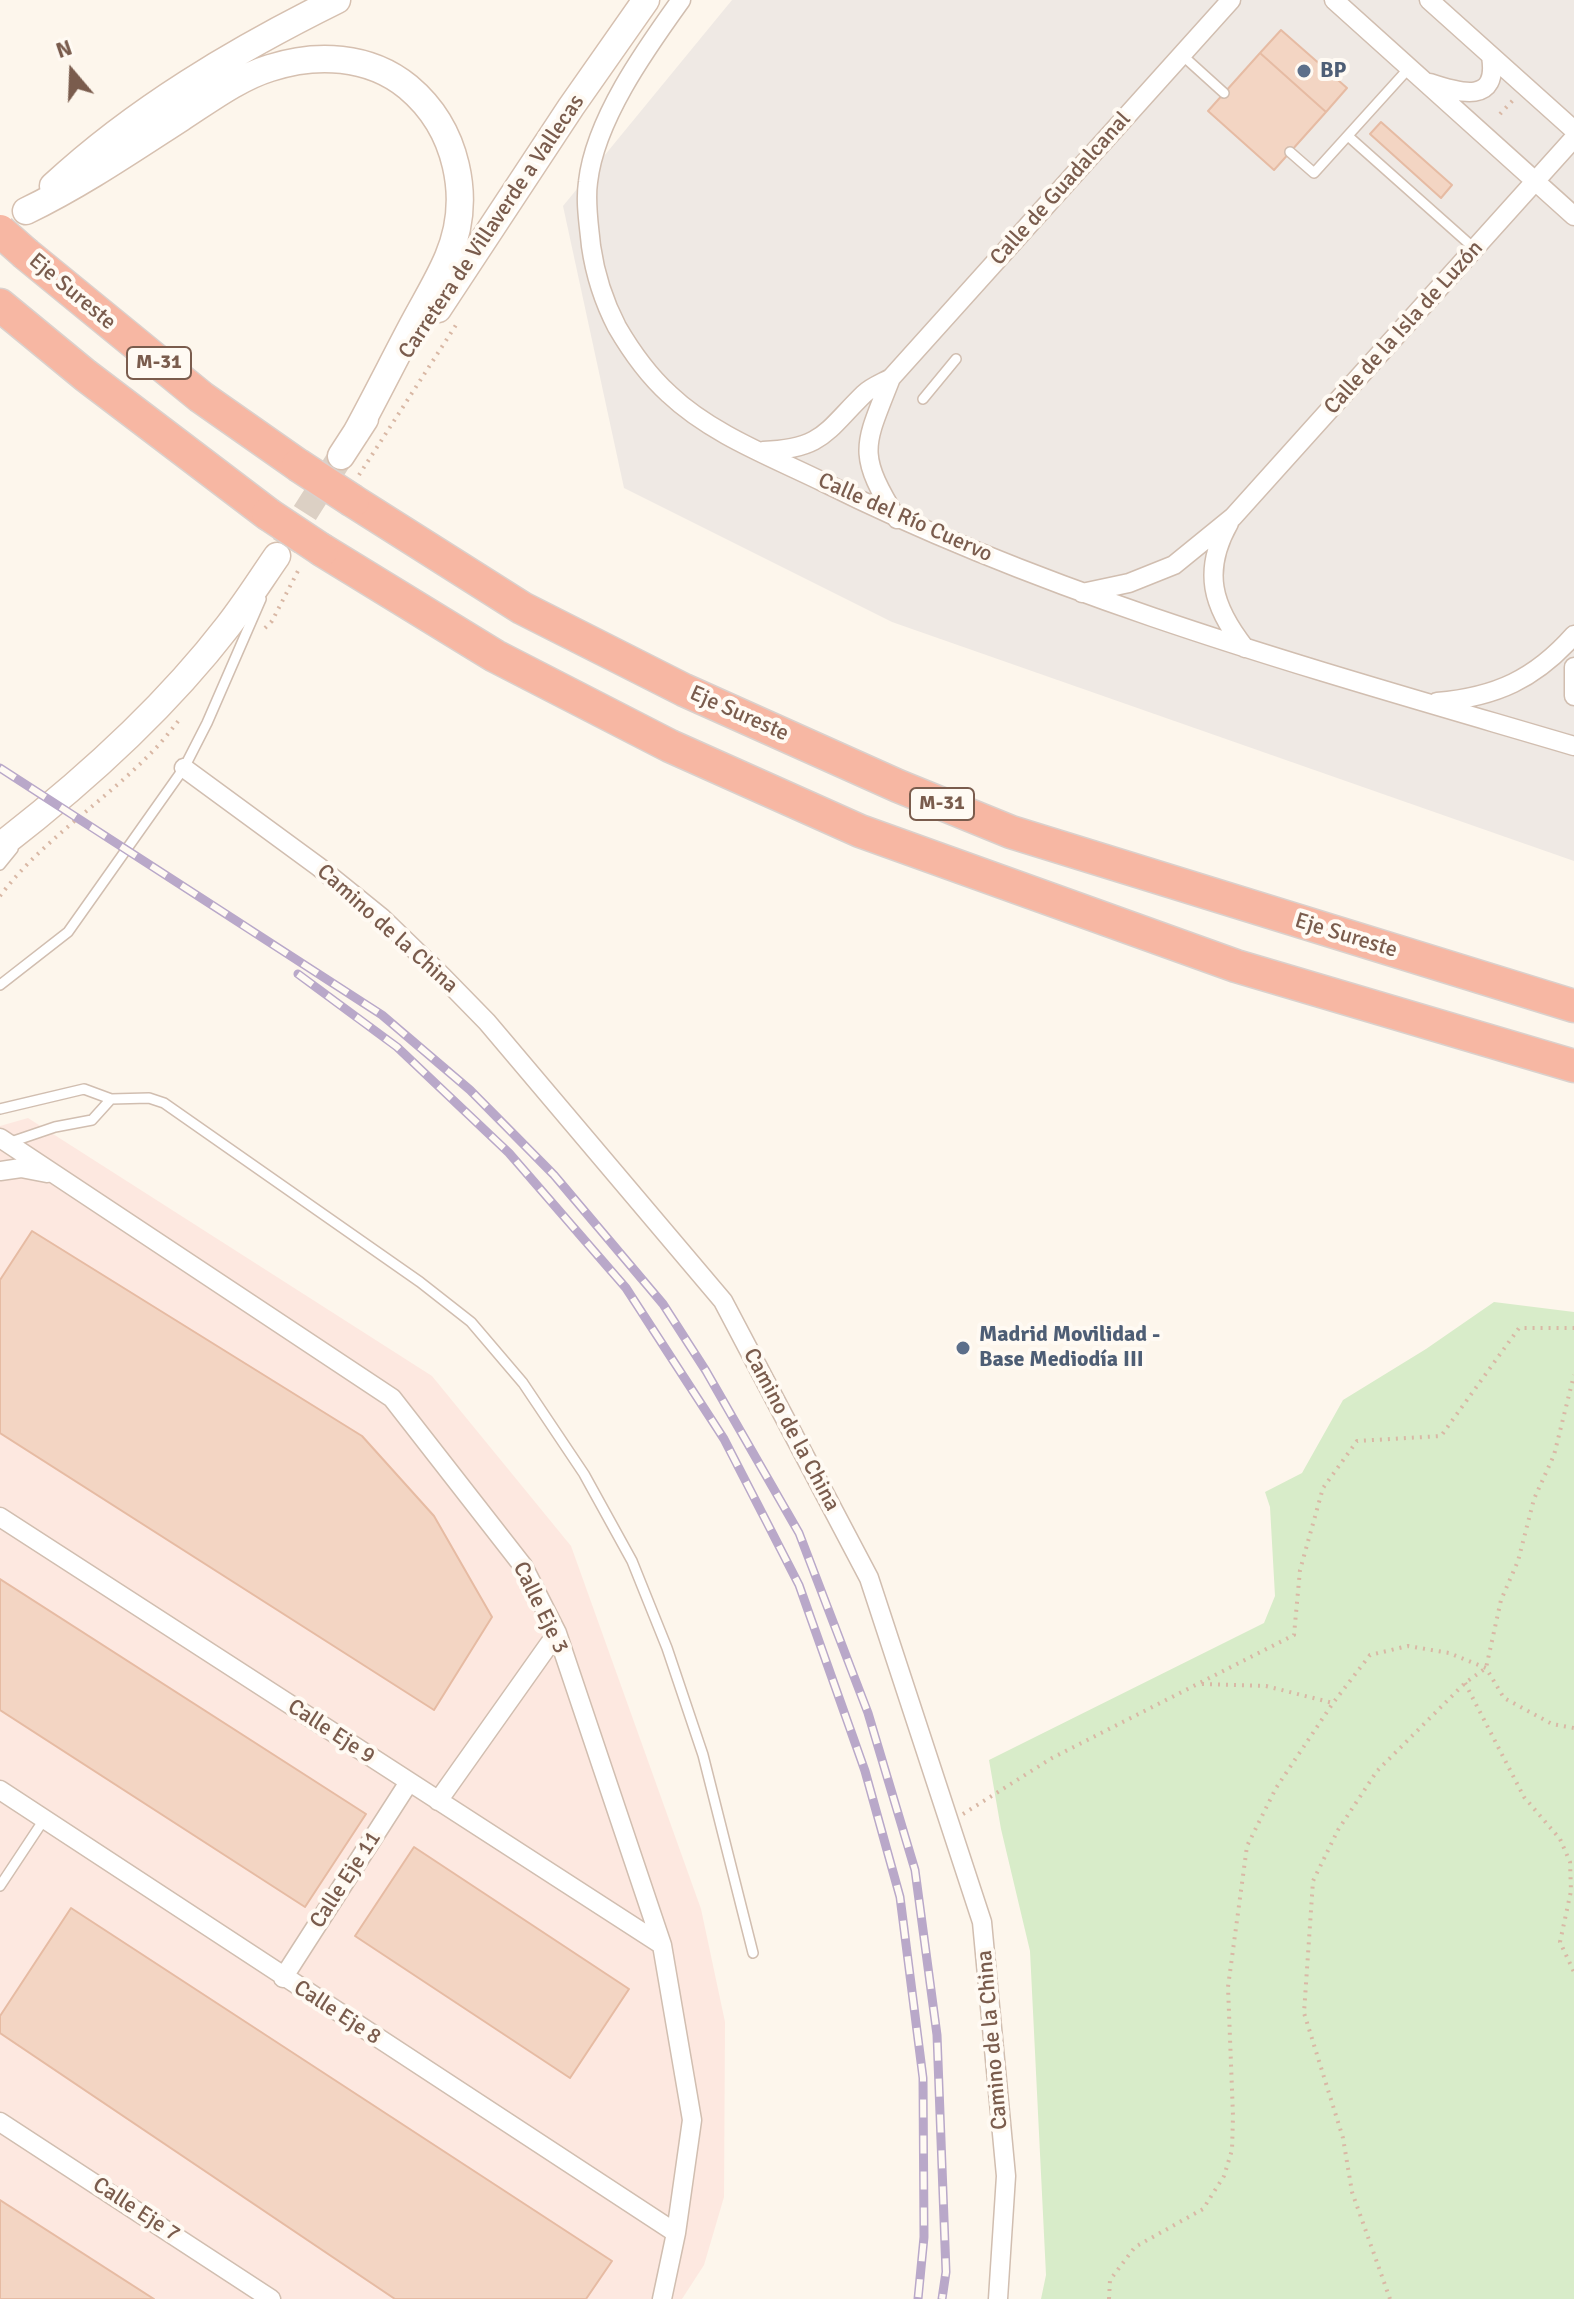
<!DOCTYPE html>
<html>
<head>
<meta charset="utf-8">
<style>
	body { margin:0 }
	#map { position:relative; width:1574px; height:2299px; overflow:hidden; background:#fdf6ec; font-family:Signika,sans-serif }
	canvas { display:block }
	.north { position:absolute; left:32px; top:32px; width:80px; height:80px; -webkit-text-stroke:6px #fffaf3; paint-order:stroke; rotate:341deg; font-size:22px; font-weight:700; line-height:32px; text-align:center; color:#7a5c4d }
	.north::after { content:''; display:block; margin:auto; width:28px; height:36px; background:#7a5c4d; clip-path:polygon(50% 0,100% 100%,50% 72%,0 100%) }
</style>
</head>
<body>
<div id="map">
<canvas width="1574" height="2299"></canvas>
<div class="north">N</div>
</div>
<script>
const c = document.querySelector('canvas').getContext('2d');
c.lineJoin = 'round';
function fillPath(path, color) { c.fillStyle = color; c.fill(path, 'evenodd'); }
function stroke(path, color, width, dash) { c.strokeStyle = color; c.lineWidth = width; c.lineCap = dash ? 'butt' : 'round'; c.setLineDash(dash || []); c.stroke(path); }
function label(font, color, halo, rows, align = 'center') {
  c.font = font + ' Signika,sans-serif'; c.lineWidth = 8; c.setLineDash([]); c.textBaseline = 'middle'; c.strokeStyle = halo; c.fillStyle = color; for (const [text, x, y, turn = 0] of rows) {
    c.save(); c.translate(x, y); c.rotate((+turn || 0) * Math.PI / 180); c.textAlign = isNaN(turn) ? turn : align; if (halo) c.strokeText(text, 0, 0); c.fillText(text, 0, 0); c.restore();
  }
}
fillPath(new Path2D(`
	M28 1118 432 1376 571 1546 701 1909 725 2022 724 2197 704 2265 682 2299H0V1126Z`), '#fde8e0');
fillPath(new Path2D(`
	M732 0H1574V861L892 622 624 488 563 206Z`), '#efe9e4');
fillPath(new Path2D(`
	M1494 1302 1574 1312V2299H1041L1046 2275 1030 1951 1001 1829 989 1760 1264 1623 1275 1596 1270 1507 1265 1492 1302 1473 1343 1400 1426 1349Z`), '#d8ecc9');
const building = new Path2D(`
	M1281 30 1347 88 1326 112 1260 53Z
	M1260 53 1326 112 1274 170 1208 111Z
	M1381 122 1452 185 1441 198 1370 134Z
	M32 1231 362 1436 434 1516 492 1617 434 1710 0 1433V1280Z
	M0 1579 366 1814 305 1907 0 1710Z
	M414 1847 629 1989 570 2078 355 1936Z
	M71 1908 612 2261 586 2299H395L0 2033V2016Z
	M0 2200 154 2299H0Z`);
fillPath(building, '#f3d5c3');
stroke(building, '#e6bba3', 2);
stroke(new Path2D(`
	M284 546 341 456`), '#dcd0c4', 26, [26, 13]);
const lane = new Path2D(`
	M1182 55 1224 93
	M1348 136 1475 249
	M1290 152 1314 173 1409 68
	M923 399 956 359
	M0 865 13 849
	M0 985 68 932 184 768 207 723 261 599
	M0 1109 84 1089 111 1099 149 1098 164 1103 420 1282 471 1322 523 1383 584 1474 632 1561 667 1648 703 1755 753 1953
	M8 1143 55 1127 92 1120 111 1099
	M0 1886 45 1818`);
const street = new Path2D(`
	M681 0C645 50 595 120 588 182 585 203 589 225 591 246 595 274 604 302 617 327 631 351 648 375 669 394 711 434 772 457 823 482 1061 601 1320 671 1574 746
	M1334 0 1574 216
	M1429 0 1574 130
	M1430 83C1460 93 1499 105 1491 56
	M763 451C823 449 826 431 864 394 871 387 882 383 891 378
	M897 519C856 452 864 447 891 378L1231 0
	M1229 523C1202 571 1212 606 1245 648
	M1082 593 1129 583 1174 565 1233 517 1574 138
	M1574 667V696
	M1437 702C1496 697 1535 679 1574 635
	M184 768 319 867 382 918 443 977 487 1022 723 1301 869 1578 982 1922 1006 2176 998 2299
	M0 1138 392 1398 523 1566 557 1633 662 1945 692 2120 676 2233 662 2299
	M0 1171 21 1168 47 1173
	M0 1517 662 1945
	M0 1790 676 2233
	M438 1801 557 1633
	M283 1978 409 1782
	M0 2122 271 2299`);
const secondary = new Path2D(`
	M53 186C136 109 236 50 337 0
	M26 211C80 185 130 151 181 118 209 100 238 78 270 68 316 53 369 55 408 87 457 128 473 198 448 257 438 281 424 303 412 326 393 362 375 398 356 433
	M438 309 571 107 646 0
	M341 456 365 419
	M0 846C83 782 164 709 228 626 246 603 261 579 277 556`);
const highway = new Path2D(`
	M26 254 201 397 298 465
	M0 305 85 375 268 514
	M353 501 522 608 684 690 898 786 1011 832 1574 1006
	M322 550 495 656 670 746 860 831 1236 966 1574 1066`);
stroke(lane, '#d1beb0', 12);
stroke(street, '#d1beb0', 21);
stroke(secondary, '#d6c0b0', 29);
stroke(highway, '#dad1cd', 35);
stroke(new Path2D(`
	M1500 114 1515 98
	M359 475 456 325
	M265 628 272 621 300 567
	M0 896C42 840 104 802 152 752 162 742 171 730 180 719
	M1465 1683 1524 1797 1560 1839 1570 1862 1571 1891 1560 1942 1574 1972
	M1202 1684 1266 1686 1333 1703 1370 1655 1408 1646 1449 1653 1486 1668 1504 1698 1552 1724 1574 1728
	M963 1814 1052 1758 1294 1635 1300 1570 1323 1488 1357 1441 1441 1436 1519 1328H1574
	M1109 2299 1110 2280 1135 2247 1203 2209 1224 2176 1232 2150 1233 2116 1228 1987 1247 1846 1276 1788 1333 1703
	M1390 2299 1352 2192 1343 2138 1304 2013 1313 1881 1338 1830 1377 1771 1465 1683 1486 1668 1501 1600 1518 1561 1534 1499 1554 1455 1574 1375`), '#d9b8a5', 4, [2, 6]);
stroke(lane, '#fff', 9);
stroke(street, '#fff', 18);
stroke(secondary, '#fff', 26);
stroke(highway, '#f7b7a3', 32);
const rail = new Path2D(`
	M0 768 382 1015 470 1090 554 1175 663 1304 706 1371 799 1533 868 1713 915 1870 937 2035 946 2272 942 2299
	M298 974 397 1047 509 1153 626 1288 724 1439 799 1585 865 1771 900 1897 923 2078 924 2237 918 2299`);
stroke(rail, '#b9a8c9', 9);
stroke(rail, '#fffaf3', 6, [18]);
const highwayBridge = new Path2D(`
	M0 231 26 254
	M298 465 353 501
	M268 514 322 550`);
stroke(highwayBridge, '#dad1cd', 35, []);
stroke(highwayBridge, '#f7b7a3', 32);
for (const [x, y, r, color] of [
	[1304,71,8,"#5c6f8a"],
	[963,1348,8,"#5c6f8a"]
]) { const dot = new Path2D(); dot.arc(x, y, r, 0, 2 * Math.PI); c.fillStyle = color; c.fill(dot); stroke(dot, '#fffaf3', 3); }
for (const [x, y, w] of [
	[159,363,64],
	[942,804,64]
]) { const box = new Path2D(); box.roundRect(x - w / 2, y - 16, w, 32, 6); c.fillStyle = '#fffaf3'; c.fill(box); stroke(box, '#7a5c4d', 2); }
label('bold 20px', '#7a5c4d', null, [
	["M-31",159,363],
	["M-31",942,804]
]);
label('bold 22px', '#4e5e75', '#fffaf3', [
	["BP",1320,71],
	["Madrid Movilidad -",979,1335],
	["Base Mediodía III",979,1360]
], 'left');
label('22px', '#7a5c4d', '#fffaf3', [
	["Calle de Guadalcanal",1061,189,-48],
	["Carretera de Villaverde a Vallecas",492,227,-56],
	["Eje Sureste",72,292,40],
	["Calle de la Isla de Luzón",1404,328,-48],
	["Calle del Río Cuervo",905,518,24],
	["Eje Sureste",739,714,24],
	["Camino de la China",387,929,42],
	["Eje Sureste",1346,936,17],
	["Camino de la China",791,1430,62],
	["Calle Eje 3",540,1608,64],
	["Calle Eje 9",331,1732,33],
	["Calle Eje 11",346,1880,-57],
	["Calle Eje 8",337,2013,33],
	["Camino de la China",993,2040,-95],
	["Calle Eje 7",136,2210,33]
]);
</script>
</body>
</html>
